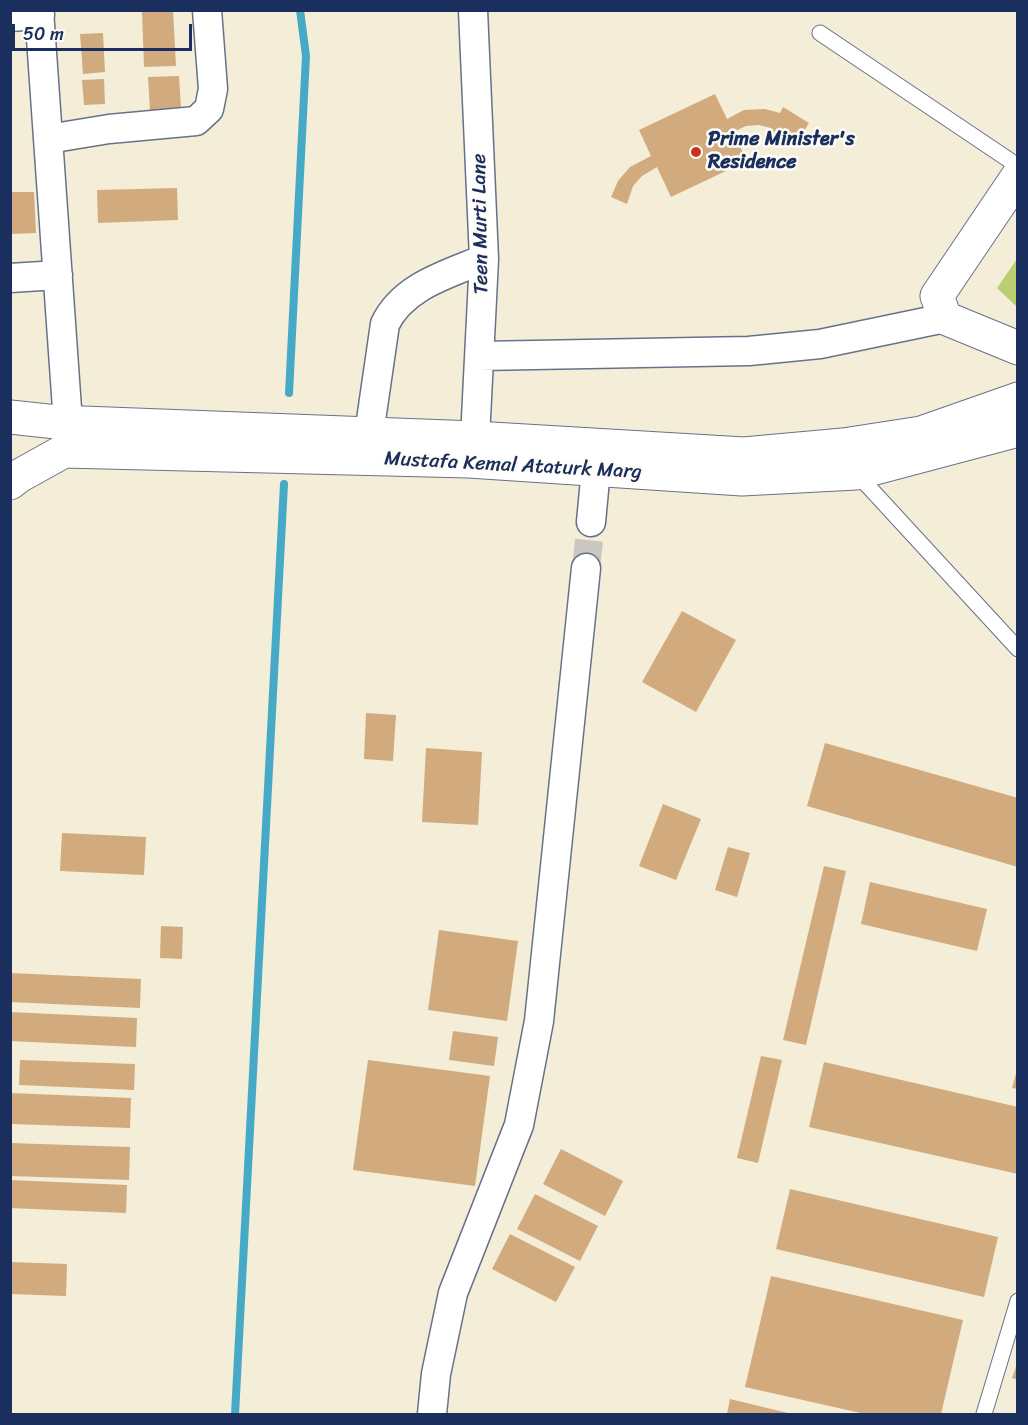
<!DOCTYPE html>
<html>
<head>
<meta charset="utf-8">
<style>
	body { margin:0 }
	#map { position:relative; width:1028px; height:1425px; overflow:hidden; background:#f4edd8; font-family:Sriracha,sans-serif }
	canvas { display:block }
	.frame { position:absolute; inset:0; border:12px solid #1b2f5e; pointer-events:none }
	.scale { position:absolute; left:12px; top:24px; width:180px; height:27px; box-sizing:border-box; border:3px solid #1b2f5e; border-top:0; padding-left:8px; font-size:18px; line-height:21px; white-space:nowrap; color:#1b2f5e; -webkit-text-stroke:4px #fdfcf7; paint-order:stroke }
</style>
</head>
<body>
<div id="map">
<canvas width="1028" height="1425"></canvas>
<div class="frame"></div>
<div class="scale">50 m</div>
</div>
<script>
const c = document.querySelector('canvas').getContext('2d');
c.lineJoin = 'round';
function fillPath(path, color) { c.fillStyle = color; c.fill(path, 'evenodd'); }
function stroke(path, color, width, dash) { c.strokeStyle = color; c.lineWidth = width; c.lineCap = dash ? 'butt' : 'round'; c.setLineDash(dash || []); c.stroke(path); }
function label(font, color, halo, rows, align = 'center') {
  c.font = font + ' Sriracha,sans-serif'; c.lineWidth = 5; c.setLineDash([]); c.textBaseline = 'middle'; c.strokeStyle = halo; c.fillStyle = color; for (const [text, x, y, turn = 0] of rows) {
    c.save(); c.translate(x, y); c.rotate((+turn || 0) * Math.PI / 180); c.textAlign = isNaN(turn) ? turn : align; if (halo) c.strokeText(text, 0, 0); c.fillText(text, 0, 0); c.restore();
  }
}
fillPath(new Path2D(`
	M1017 259V307L997 288Z`), '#bbce71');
stroke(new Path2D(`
	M289 393 306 56 300 10
	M235 1414 284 484`), '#46a9c6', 8);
fillPath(new Path2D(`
	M173 10 176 66 144 67 142 12Z
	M103 33 105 72 83 74 80 34Z
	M179 76 181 109 150 111 148 77Z
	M104 79 105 104 84 105 82 80Z
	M715 94 727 119 744 110 765 109 780 113 783 107 809 123 794 148 768 132 771 128 759 125 746 126 733 132 747 161 671 197 657 167 642 176 633 186 627 204 611 197 618 181 630 167 651 156 639 130Z
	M177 188 178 220 98 223 97 190Z
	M10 192H34L36 233 10 234Z
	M682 611 736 640 696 712 642 682Z
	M366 713 396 715 393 761 364 759Z
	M825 743 1018 798V867L807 806Z
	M426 748 482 752 478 825 422 822Z
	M663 804 701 819 676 880 639 866Z
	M62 833 146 837 144 875 60 871Z
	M728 847 750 853 737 897 715 890Z
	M824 866 846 871 806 1045 783 1040Z
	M870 882 987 909 977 951 861 924Z
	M161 926 183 927 182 959 160 958Z
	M439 930 518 941 507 1021 428 1010Z
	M10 973 141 979 140 1008 10 1002Z
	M10 1012 137 1018 136 1047 10 1041Z
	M453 1031 498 1037 494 1066 449 1060Z
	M761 1056 782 1060 758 1163 737 1158Z
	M20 1060 135 1064 134 1090 19 1085Z
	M368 1060 490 1076 475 1186 353 1170Z
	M824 1062 1018 1107V1174L809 1127Z
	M1017 1070H1018V1089L1012 1088Z
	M10 1093 131 1098 130 1128 10 1124Z
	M10 1143 130 1147 129 1180 10 1176Z
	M561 1149 623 1181 605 1216 543 1184Z
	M10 1180 127 1185 126 1213 10 1208Z
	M790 1189 998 1237 984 1297 776 1249Z
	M535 1194 598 1226 580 1261 517 1229Z
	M510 1234 575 1267 556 1302 492 1269Z
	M10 1262 67 1264 66 1296 10 1294Z
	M771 1276 963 1320 941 1414H865L745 1387Z
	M1017 1364H1018V1380L1012 1378Z
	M730 1399 792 1414H727Z`), '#d1ab7d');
stroke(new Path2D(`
	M586 568 591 522`), '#c9c7c0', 28, [28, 14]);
const service = new Path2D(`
	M820 33 1018 166
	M856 473 1018 649
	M984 1414 1018 1301`);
const minor = new Path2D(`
	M39 10 68 423
	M473 10 484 259 475 438
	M10 17 40 15
	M48 139 109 129 196 121 209 109 213 89 207 10
	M10 278 58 275
	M480 356 749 351 820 344 945 318
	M369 434 385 324C403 286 448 274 484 259
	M591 522 596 469
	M432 1414 436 1374 453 1293 519 1125 539 1021 586 568`);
const secondary = new Path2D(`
	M1018 176 937 296 945 318 1018 348
	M10 417 57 422 475 438 744 454 843 445 921 433 1018 399
	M10 483 19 476 64 451 469 461 742 479 856 473 1018 430`);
stroke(service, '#677289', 17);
stroke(minor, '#677289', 31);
stroke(secondary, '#677289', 35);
stroke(service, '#fff', 15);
stroke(minor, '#fff', 28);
stroke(secondary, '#fff', 33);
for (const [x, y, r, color] of [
	[696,152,6,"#c8321e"]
]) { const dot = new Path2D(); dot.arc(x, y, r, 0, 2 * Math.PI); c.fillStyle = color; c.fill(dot); stroke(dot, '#fdfcf7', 2); }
label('bold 20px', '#1b2f5e', '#fdfcf7', [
	["Prime Minister's",708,140],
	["Residence",708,163]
], 'left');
label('20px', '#1b2f5e', '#fdfcf7', [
	["Teen Murti Lane",481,224,-91],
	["Mustafa Kemal Ataturk Marg",513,466,3]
]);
</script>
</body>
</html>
